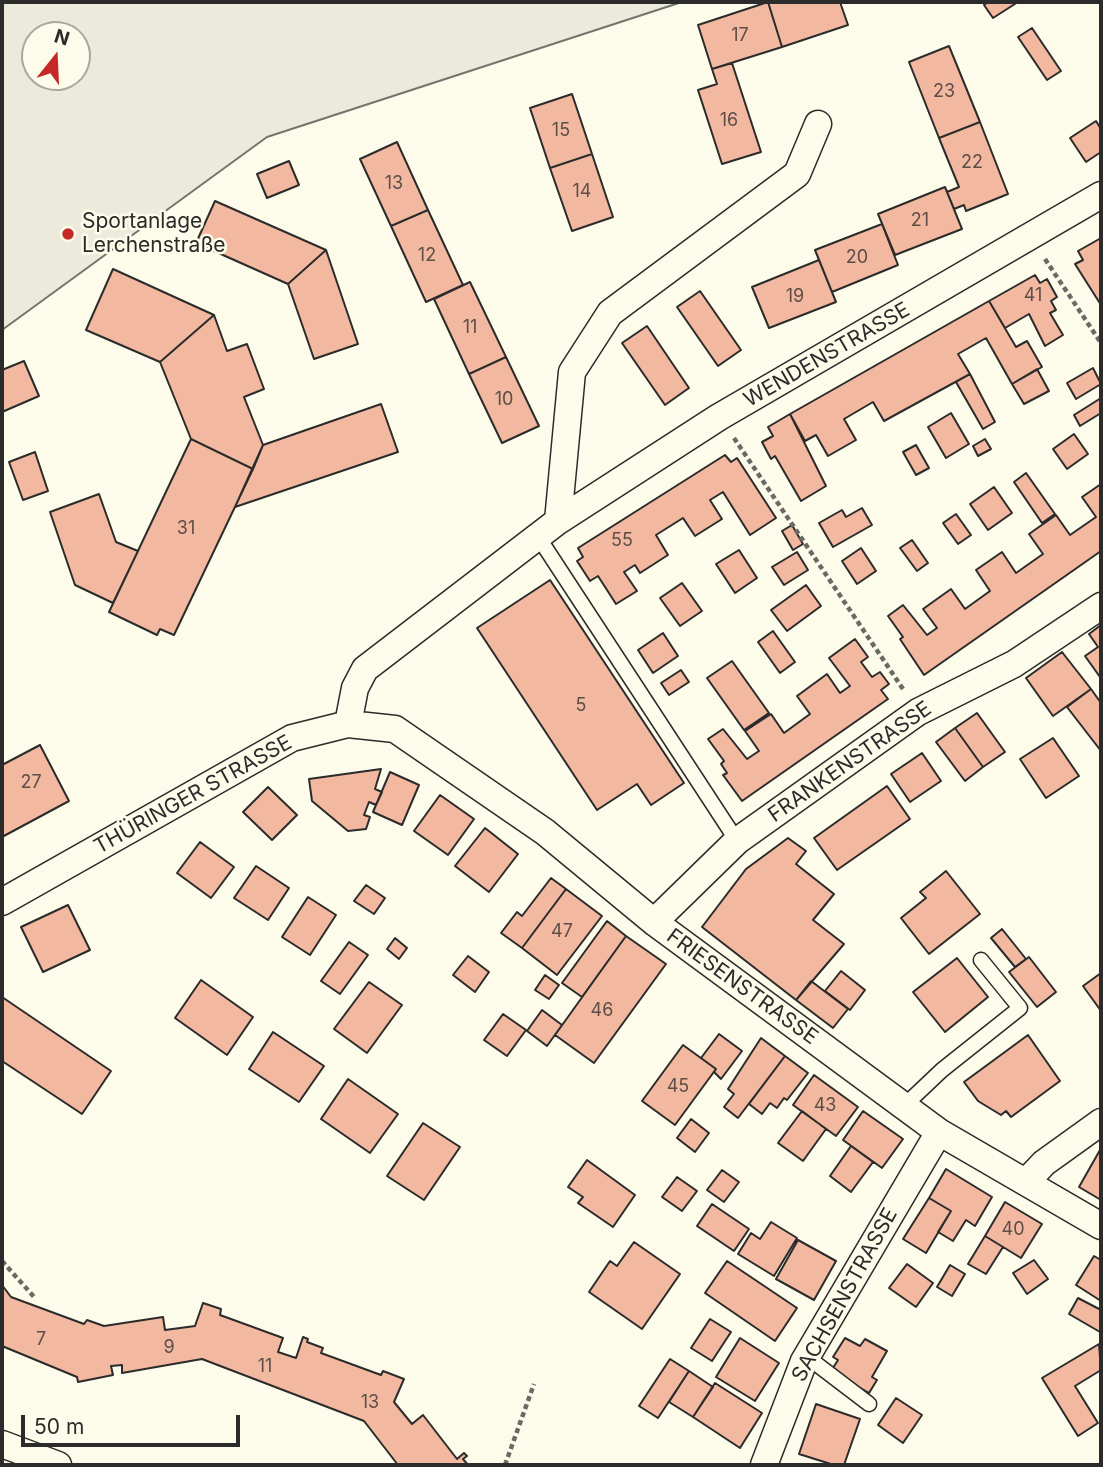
<!DOCTYPE html>
<html>
<head>
<meta charset="utf-8">
<style>
	body { margin:0 }
	#map { position:relative; width:1103px; height:1467px; overflow:hidden; background:#fdfbea; font-family:Inter,sans-serif }
	canvas { display:block }
	.frame { position:absolute; inset:0; border:4px solid #2b2b2b; pointer-events:none }
	.north { position:absolute; left:21px; top:21px; width:70px; height:70px; box-sizing:border-box; background:#fdfbea; border:2px solid #a9a89e; border-radius:50%; rotate:18deg; font-size:19px; font-weight:700; line-height:28px; text-align:center; color:#2b2b2b }
	.north::after { content:''; display:block; margin:auto; width:24px; height:32px; background:#c62828; clip-path:polygon(50% 0,100% 100%,50% 72%,0 100%) }
	.scale { position:absolute; left:21px; top:1415px; width:219px; height:32px; box-sizing:border-box; border:4px solid #2b2b2b; border-top:0; padding-left:9px; font-size:21px; line-height:24px; white-space:nowrap; color:#2b2b2b; -webkit-text-stroke:5px #fdfbea; paint-order:stroke }
</style>
</head>
<body>
<div id="map">
<canvas width="1103" height="1467"></canvas>
<div class="frame"></div>
<div class="north">N</div>
<div class="scale">50 m</div>
</div>
<script>
const c = document.querySelector('canvas').getContext('2d');
c.lineJoin = 'round';
function fillPath(path, color) { c.fillStyle = color; c.fill(path, 'evenodd'); }
function stroke(path, color, width, dash) { c.strokeStyle = color; c.lineWidth = width; c.lineCap = dash ? 'butt' : 'round'; c.setLineDash(dash || []); c.stroke(path); }
function label(font, color, halo, rows, align = 'center') {
  c.font = font + ' Inter,sans-serif'; c.lineWidth = 5; c.setLineDash([]); c.textBaseline = 'middle'; c.strokeStyle = halo; c.fillStyle = color; for (const [text, x, y, turn = 0] of rows) {
    c.save(); c.translate(x, y); c.rotate((+turn || 0) * Math.PI / 180); c.textAlign = isNaN(turn) ? turn : align; if (halo) c.strokeText(text, 0, 0); c.fillText(text, 0, 0); c.restore();
  }
}
const green = new Path2D(`
	M2 2H682L267 137 2 330ZM35 35H77V77H35Z`);
fillPath(green, '#ecebdb');
stroke(green, '#74746e', 2);
const building = new Path2D(`
	M768 2 782 47 712 69 698 25Z
	M768 2H840L848 25 782 47Z
	M988 2H1018L993 18 984 5Z
	M1032 28 1061 71 1047 80 1018 37Z
	M949 46 980 122 939 138 909 62Z
	M732 63 761 152 722 164 698 90 717 84 712 69Z
	M572 94 592 154 550 168 530 108Z
	M1096 121 1101 129V152L1086 162 1070 138Z
	M980 122 1008 194 966 211 964 205 954 209 947 192 959 187 939 138Z
	M397 142 428 210 391 226 360 159Z
	M592 154 613 217 572 231 550 168Z
	M289 161 299 185 267 198 257 174Z
	M945 187 962 229 895 255 878 214Z
	M215 201 326 250 288 284 196 243Z
	M428 210 463 285 426 302 391 226Z
	M882 224 898 265 832 292 815 250Z
	M1101 238V305L1075 264 1083 260 1078 251Z
	M326 250 358 344 314 359 288 284Z
	M819 260 836 302 769 328 752 287Z
	M113 269 214 315 160 362 86 330Z
	M1035 275 1040 283 1047 279 1057 297 1051 301 1056 310 1050 313 1063 335 1045 346 1029 314 1005 328 989 301Z
	M470 282 506 357 469 374 434 299Z
	M700 291 741 350 718 366 677 307Z
	M989 301 1016 347 1027 341 1042 367 1012 384 986 338 958 354 970 374 884 421 873 402 844 419 856 440 828 456 816 435 805 441 790 414Z
	M214 315 227 351 247 344 264 389 244 397 263 445 253 469 191 439 160 362Z
	M647 326 689 388 665 405 622 343Z
	M506 357 539 426 502 443 469 374Z
	M24 361 39 396 2 412V370Z
	M1093 368 1101 384 1076 399 1067 383Z
	M1037 369 1049 391 1024 404 1012 384Z
	M970 374 995 422 983 429 956 382Z
	M1101 398V413L1080 426 1074 415Z
	M381 404 398 452 235 507 263 445Z
	M951 413 969 444 946 458 928 427Z
	M790 414 826 486 801 501 775 456 771 459 762 442 773 436 768 427Z
	M1074 434 1088 454 1067 469 1053 449Z
	M191 439 253 469 174 635 160 629 157 635 109 612Z
	M985 439 991 449 978 456 973 446Z
	M916 445 929 468 916 475 903 452Z
	M35 452 48 491 23 500 9 462Z
	M725 455 731 462 737 458 776 518 750 535 723 492 710 500 722 519 695 536 683 518 656 535 668 555 640 573 635 565 624 572 637 591 616 604 598 576 590 581 577 561 583 557 578 548Z
	M1026 473 1055 514 1042 523 1014 482Z
	M1101 484V551L924 675 900 639 903 637 888 616 903 605 927 635 937 628 923 609 951 589 965 609 990 591 976 570 1002 552 1016 573 1043 554 1029 534 1056 515 1070 535 1096 517 1082 497Z
	M994 487 1012 513 988 530 970 504Z
	M99 494 116 542 138 551 113 603 75 585 50 512Z
	M862 508 872 525 833 547 819 523 842 510 846 517Z
	M956 514 971 535 958 544 943 523Z
	M792 525 803 544 793 550 782 531Z
	M912 540 928 563 917 571 900 548Z
	M861 548 876 571 857 584 842 561Z
	M739 550 757 578 735 593 716 564Z
	M797 552 808 570 784 585 772 567Z
	M550 580 684 783 651 805 637 784 597 810 477 628Z
	M682 583 702 611 680 626 660 598Z
	M806 585 821 606 787 631 771 610Z
	M1101 625V677H1100L1085 656 1098 647 1089 634Z
	M773 631 795 662 780 673 758 642Z
	M663 633 678 656 653 673 638 650Z
	M855 639 868 657 861 662 872 677 880 672 889 684 881 690 888 699 742 801 723 775 727 773 721 764 724 761 708 739 723 729 747 759 759 751 745 731 771 714 784 733 810 714 797 696 827 674 840 693 850 686 829 658Z
	M1062 652 1091 689 1053 716 1026 678Z
	M732 661 769 713 744 730 707 678Z
	M681 670 689 682 669 695 661 683Z
	M1091 689 1101 703V751L1067 707Z
	M977 713 1005 752 983 767 955 728Z
	M955 728 983 767 965 781 936 742Z
	M1053 738 1079 776 1046 798 1020 759Z
	M40 745 69 801 2 837V765Z
	M922 753 941 781 910 802 891 774Z
	M381 769 375 789 382 792 376 805 369 802 364 815 370 817 366 829 348 831 312 801 309 779Z
	M390 772 419 785 402 825 373 812Z
	M887 786 910 819 837 870 814 838Z
	M268 787 297 815 272 840 243 812Z
	M440 795 474 819 448 855 414 831Z
	M485 828 518 854 489 892 455 866Z
	M788 838 806 851 796 864 834 894 813 920 844 944 796 1000 702 927 746 869Z
	M200 842 234 867 211 898 177 873Z
	M256 866 289 888 268 920 234 898Z
	M946 871 980 914 929 954 901 918 926 898 920 892Z
	M551 878 566 889 522 948 501 933 517 912 522 916Z
	M366 885 385 898 374 914 354 901Z
	M566 889 602 916 557 975 522 948Z
	M308 897 336 915 310 955 282 937Z
	M68 905 90 950 43 972 21 927Z
	M607 921 626 936 582 997 562 983Z
	M1002 929 1026 959 1015 967 991 938Z
	M626 936 666 964 594 1063 555 1035Z
	M395 938 407 948 399 959 387 949Z
	M349 942 368 955 340 994 321 981Z
	M468 956 489 972 475 992 453 975Z
	M1029 957 1056 992 1037 1007 1009 972Z
	M957 958 988 997 945 1032 913 992Z
	M841 971 865 990 850 1010 825 991Z
	M1101 973V1011L1083 986Z
	M545 975 559 985 549 999 535 990Z
	M201 980 253 1017 227 1055 175 1018Z
	M811 981 848 1009 833 1028 796 1000Z
	M369 982 402 1005 367 1053 334 1029Z
	M2 997 111 1071 82 1114 2 1061Z
	M542 1010 562 1025 547 1046 527 1031Z
	M503 1014 526 1030 507 1056 484 1040Z
	M273 1032 324 1066 299 1102 249 1069Z
	M719 1034 742 1051 721 1079 714 1072 716 1069 701 1058Z
	M1028 1035 1060 1081 1011 1117 1006 1111 1001 1115 978 1101 964 1082Z
	M761 1038 785 1056 738 1118 724 1107 734 1094 728 1089Z
	M683 1045 716 1069 675 1125 642 1101Z
	M785 1056 808 1073 787 1100 784 1098 777 1108 770 1103 762 1114 749 1104Z
	M814 1075 858 1107 836 1136 793 1105Z
	M348 1079 398 1114 370 1153 321 1119Z
	M802 1111 826 1129 803 1161 778 1143Z
	M863 1111 903 1139 882 1168 843 1140Z
	M691 1119 709 1133 695 1152 677 1138Z
	M423 1123 460 1147 424 1200 387 1176Z
	M851 1146 873 1162 851 1192 830 1176Z
	M1100 1150H1101V1200L1079 1187Z
	M587 1160 635 1195 613 1227 578 1203 583 1197 568 1187Z
	M946 1169 992 1197 975 1226 966 1220 953 1241 938 1232 951 1211 929 1198Z
	M722 1170 739 1182 724 1202 707 1190Z
	M677 1177 697 1191 682 1211 662 1197Z
	M929 1198 951 1211 926 1253 903 1239Z
	M1005 1202 1042 1224 1021 1258 985 1236Z
	M712 1204 749 1229 734 1251 697 1226Z
	M771 1222 797 1238 774 1276 738 1254 751 1233 760 1239Z
	M985 1236 1003 1247 986 1274 968 1264Z
	M798 1240 836 1261 814 1300 776 1279Z
	M634 1242 680 1274 642 1329 589 1292 610 1261 617 1266Z
	M1094 1256 1101 1260V1301L1076 1285Z
	M1034 1260 1048 1279 1027 1294 1013 1273Z
	M727 1261 797 1308 775 1341 705 1293Z
	M907 1264 933 1283 916 1307 889 1288Z
	M950 1265 965 1274 952 1296 937 1287Z
	M2 1285 11 1297 84 1324 87 1320 104 1326 163 1317 165 1330 195 1326 203 1303 221 1309 220 1315 283 1338 278 1352 296 1358 303 1337 308 1339 307 1342 323 1348 321 1353 381 1375 383 1371 404 1379 394 1402 412 1424 423 1415 457 1459 464 1453 467 1456 463 1459 468 1465H398L364 1421 202 1359 122 1373V1365L111 1366 113 1375 78 1382 77 1377 2 1346Z
	M1078 1298 1101 1310 1100 1332 1069 1314Z
	M710 1319 731 1332 712 1361 691 1348Z
	M740 1338 779 1363 755 1401 716 1377Z
	M845 1338 860 1346 865 1339 887 1351 872 1377 877 1380 869 1393 831 1371 838 1360 833 1357Z
	M1099 1344 1101 1370 1075 1386 1098 1423 1078 1436 1042 1378Z
	M670 1359 689 1371 658 1418 639 1406Z
	M689 1371 713 1387 693 1417 669 1402Z
	M715 1383 762 1413 740 1448 693 1417Z
	M896 1398 922 1415 903 1443 878 1425Z
	M816 1404 860 1419 844 1465H834L799 1454Z`);
fillPath(building, '#f2b8a0');
stroke(building, '#2b2b2b', 2);
const service = new Path2D(`
	M537 535 737 841
	M904 1106 942 1070 1020 1008 981 960
	M806 1356 869 1404`);
const minor = new Path2D(`
	M558 521 572 372 610 313 797 174 818 124
	M348 724 355 688 365 669 558 521 719 417 1101 195
	M2 902 292 738 348 724 395 729 545 832 654 922 939 1132 1101 1226
	M654 922 737 841 918 712 1014 664 1101 606
	M1026 1182 1044 1163 1101 1122
	M2 1444 58 1465
	M764 1465 804 1361 939 1132`);
stroke(service, '#2b2b2b', 17);
stroke(minor, '#2b2b2b', 29);
stroke(new Path2D(`
	M1045 259 1101 343
	M734 438 903 689
	M2 1261 35 1298
	M505 1465 534 1384`), '#6a6964', 4.5, [5, 3.5]);
stroke(service, '#fdfbea', 14);
stroke(minor, '#fdfbea', 26);
for (const [x, y, r, color] of [
	[68,234,7,"#c62828"]
]) { const dot = new Path2D(); dot.arc(x, y, r, 0, 2 * Math.PI); c.fillStyle = color; c.fill(dot); stroke(dot, '#fdfbea', 2.5); }
label('18px', '#5d4e48', null, [
	["17",740,36],
	["23",944,92],
	["16",729,121],
	["15",561,131],
	["22",972,163],
	["13",394,184],
	["14",582,192],
	["21",920,221],
	["12",427,256],
	["20",857,258],
	["41",1033,296],
	["19",795,297],
	["11",470,328],
	["10",504,400],
	["31",186,529],
	["55",622,541],
	["5",581,706],
	["27",31,783],
	["47",562,932],
	["46",602,1011],
	["45",678,1087],
	["43",825,1106],
	["40",1013,1230],
	["7",41,1340],
	["9",169,1348],
	["11",265,1367],
	["13",370,1403]
]);
label('21px', '#2b2b2b', '#fdfbea', [
	["Sportanlage",82,222],
	["Lerchenstraße",82,246]
], 'left');
label('21px', '#2b2b2b', '#fdfbea', [
	["WENDENSTRASSE",827,355,-30],
	["FRANKENSTRASSE",850,762,-35],
	["THÜRINGER STRASSE",193,795,-29],
	["FRIESENSTRASSE",742,987,36],
	["SACHSENSTRASSE",845,1295,-61]
]);
</script>
</body>
</html>
